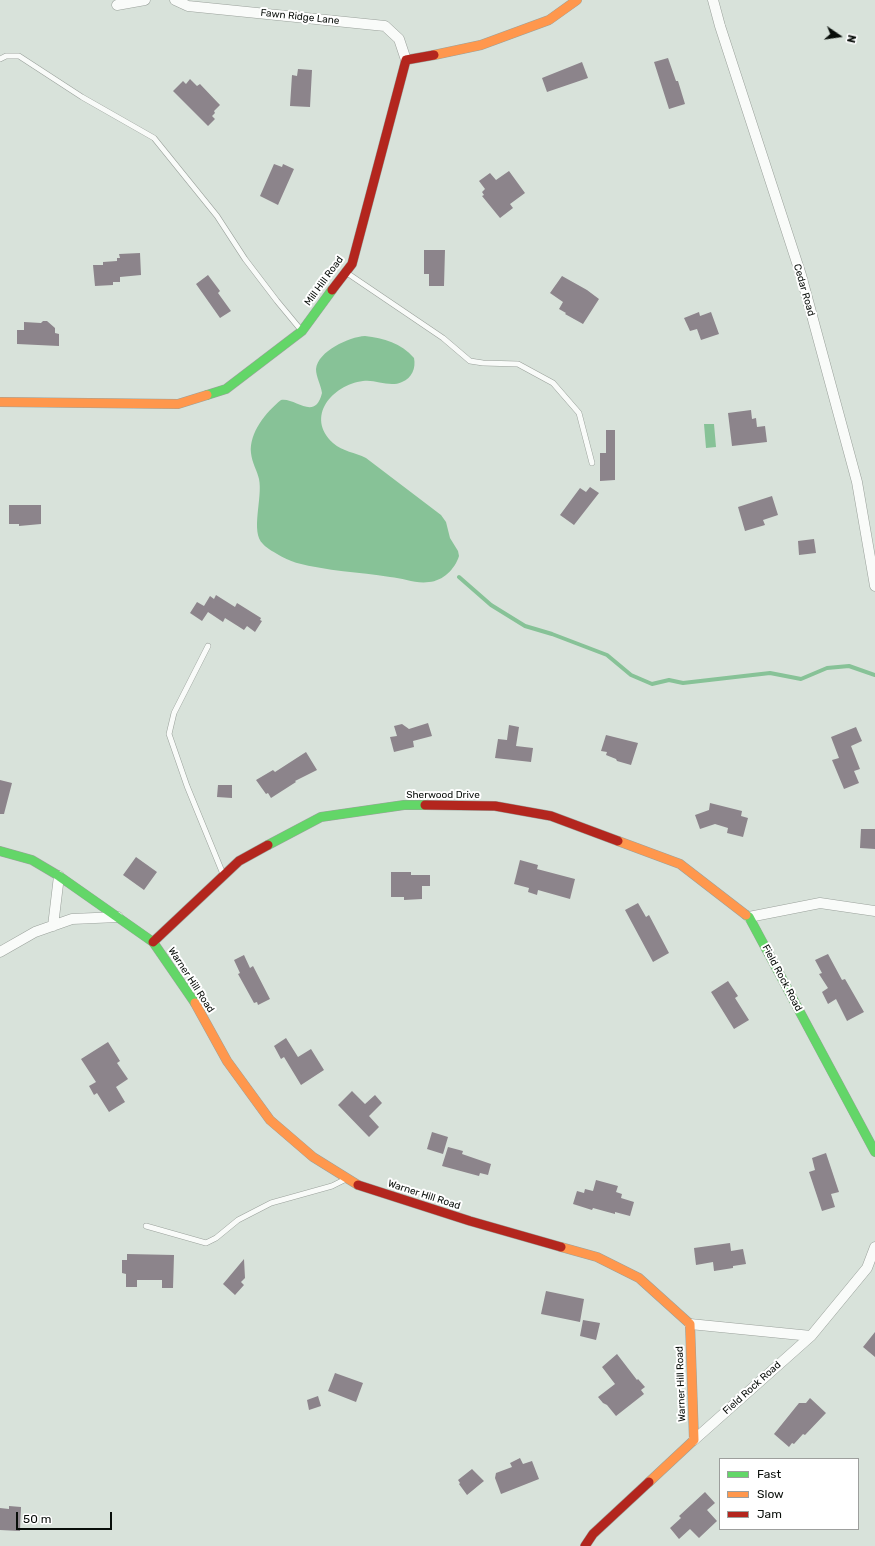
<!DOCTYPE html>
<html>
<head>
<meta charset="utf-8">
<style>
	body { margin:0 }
	#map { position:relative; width:875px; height:1546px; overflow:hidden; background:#d8e2da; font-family:Rubik,sans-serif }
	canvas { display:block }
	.legend { position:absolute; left:719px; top:1458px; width:140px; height:72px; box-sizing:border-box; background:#fff; border:1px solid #9d9f9d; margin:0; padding:5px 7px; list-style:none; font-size:12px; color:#090e0a }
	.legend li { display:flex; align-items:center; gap:8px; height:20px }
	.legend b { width:20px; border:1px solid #9d9f9d }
	.north { position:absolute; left:819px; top:16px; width:40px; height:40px; -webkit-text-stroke:3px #fff; paint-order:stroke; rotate:103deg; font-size:11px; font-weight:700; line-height:16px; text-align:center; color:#090e0a }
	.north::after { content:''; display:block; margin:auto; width:14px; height:18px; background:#090e0a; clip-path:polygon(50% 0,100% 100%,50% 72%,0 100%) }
	.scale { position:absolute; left:16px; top:1512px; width:96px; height:18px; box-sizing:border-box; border:2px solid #090e0a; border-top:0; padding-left:5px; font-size:12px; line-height:14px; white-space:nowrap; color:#090e0a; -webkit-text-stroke:3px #fff; paint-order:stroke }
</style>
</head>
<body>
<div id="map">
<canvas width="875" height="1546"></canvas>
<ul class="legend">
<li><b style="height:5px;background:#63d668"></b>Fast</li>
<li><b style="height:5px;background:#ff974d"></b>Slow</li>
<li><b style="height:5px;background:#b3261e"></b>Jam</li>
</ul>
<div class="north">N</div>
<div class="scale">50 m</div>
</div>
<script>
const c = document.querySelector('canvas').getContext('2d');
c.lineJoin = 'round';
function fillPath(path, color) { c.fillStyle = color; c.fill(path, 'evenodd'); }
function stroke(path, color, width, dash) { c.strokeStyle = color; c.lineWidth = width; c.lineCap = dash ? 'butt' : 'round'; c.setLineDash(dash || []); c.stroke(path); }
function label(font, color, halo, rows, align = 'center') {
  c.font = font + ' Rubik,sans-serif'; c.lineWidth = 4; c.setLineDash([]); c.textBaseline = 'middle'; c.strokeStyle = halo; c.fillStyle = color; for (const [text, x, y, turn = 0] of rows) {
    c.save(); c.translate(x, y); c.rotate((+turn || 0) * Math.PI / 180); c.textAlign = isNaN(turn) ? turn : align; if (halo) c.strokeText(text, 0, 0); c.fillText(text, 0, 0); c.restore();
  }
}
fillPath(new Path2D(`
	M365 336C384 338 401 343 414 358 416 368 412 378 402 382 389 388 376 379 363 381 332 385 305 417 333 443 343 452 355 452 366 458L441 515 446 522 450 538 458 551 459 556C455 569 443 581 429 582 416 584 403 578 390 577 359 572 327 571 297 563 289 561 268 550 263 544 250 532 263 498 259 479 257 470 252 463 251 453 249 433 266 412 281 400 295 397 315 422 322 393 321 385 316 377 316 369 318 351 349 337 365 336Z
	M704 424H714L716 447 706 448Z`), '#87c297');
stroke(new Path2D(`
	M459 577 491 605 525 626 552 634 607 655 631 675 652 684 669 680 683 683 770 673 801 679 827 668 849 666 875 675`), '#87c297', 4);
fillPath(new Path2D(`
	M668 58 676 81H678L685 104 669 109 654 62Z
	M582 62 588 78 547 92 542 78Z
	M298 69 312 70 310 107 290 106 292 75 297 76Z
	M190 79 197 86 200 84 220 105 214 111 215 113 212 116 215 119 208 126 173 91 183 81 186 84Z
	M274 164 282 167 283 164 294 169 278 205 260 196Z
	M509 171 525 193 510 204 513 208 500 218 482 196 484 195 482 192 485 189 479 181 490 173 496 180Z
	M424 250H445L444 286H429V274H424Z
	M140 253 141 275 120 277V282H113V285L95 286 93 265H103V262L117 261V258H120L119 254Z
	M208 275 220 291 218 293 231 311 220 318 196 284Z
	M562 276 587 290 599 299 583 324 565 314 566 313 559 309 563 302 550 293Z
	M699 312 700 316 711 312 719 334 701 340 697 329 690 331 684 318Z
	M43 321H47L55 328V333L59 334V346L17 344V330H24V322L41 323Z
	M751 410 752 419 756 418 757 427 765 426 767 442 732 446 728 413Z
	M606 430H615V480L600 481V453H606Z
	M590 487 599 493 574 525 560 515 580 488 586 492Z
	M772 496 778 515 763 520 765 525 745 531 738 507Z
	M9 505H41V524L19 526V524H9Z
	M814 539 816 553 799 555 798 541Z
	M216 595 235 607 237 603 261 618 260 620 262 621 255 632 247 626 244 630 225 618 223 622 208 612 202 621 190 613 197 602 204 606 210 596 214 599Z
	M428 723 432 736 413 741 414 747 394 752 390 737 397 736 394 726 402 724 409 729Z
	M509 725 519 727 516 746 533 748 531 762 495 758 498 739 507 740Z
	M856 727 862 741 851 746 860 769 854 771 859 783 844 789 832 760 839 758 831 737Z
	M606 735 638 743 631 765 617 761 616 759 606 755 607 752 601 751Z
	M306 752 317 770 295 781 296 782 271 798 268 793 266 794 256 780 273 770 275 772Z
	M0 780 12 783 4 814H0Z
	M218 785H232V798L217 797Z
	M710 803 742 811 741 816 748 818 743 837 727 833 728 828 715 824 700 829 695 815 709 810Z
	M861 829H875V849L860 848Z
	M136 857 157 872 144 890 123 875Z
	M520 860 538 865 537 869 575 879 570 899 538 890 537 895 528 892 529 888 514 884Z
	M391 872H411V875H430V886H422V899L404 900V897H391Z
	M638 903 646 917 649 915 669 953 653 962 625 910Z
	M828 954 842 980 845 979 864 1012 847 1021 836 999 828 1004 822 992 828 988 819 974 822 973 815 960Z
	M244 955 250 968 253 966 270 999 258 1005 257 1002 254 1003 238 974 240 973 234 960Z
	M728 981 738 996 735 998 749 1020 734 1029 711 992Z
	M286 1038 298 1057 311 1049 324 1070 301 1085 284 1057 281 1059 274 1046Z
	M108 1042 120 1061 117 1063 128 1079 116 1087 125 1102 109 1112 97 1093 94 1095 89 1086 96 1082 81 1059Z
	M352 1091 365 1104 375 1095 382 1103 369 1116 379 1127 369 1137 338 1105Z
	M432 1132 448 1137 443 1154 427 1149Z
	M448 1147 463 1151 462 1154 491 1164 488 1175 480 1173 479 1176 442 1166Z
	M826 1153 839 1192 831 1194 835 1207 822 1211 809 1172 815 1170 812 1158Z
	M596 1180 618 1186 616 1192 622 1194 621 1198 634 1202 630 1216 615 1212V1214L593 1208 592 1210 573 1204 577 1191 584 1193 585 1189 593 1191Z
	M730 1243 731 1251 743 1249 746 1264 733 1266V1268L714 1271 713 1262 696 1265 694 1248Z
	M127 1254 174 1255 173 1288H162V1280H137V1287H126V1274L122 1273V1260H127Z
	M244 1259 245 1278 241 1282 244 1285 235 1295 223 1284Z
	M546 1291 584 1299 580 1322 541 1314Z
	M583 1320 600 1323 596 1340 580 1336Z
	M875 1332V1357L863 1347Z
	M617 1354 637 1380 638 1379 645 1387 641 1390 644 1394 616 1416 607 1405 603 1403 598 1397 615 1384 602 1367Z
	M335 1373 363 1383 356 1402 328 1391Z
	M318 1396 321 1406 309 1410 307 1400Z
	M810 1398 826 1413 805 1435 803 1434 794 1444 792 1443 789 1447 774 1434 799 1403H806Z
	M520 1458 523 1464 532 1461 539 1479 501 1494 495 1478 496 1473 512 1467 510 1463Z
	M472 1469 484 1481 467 1495 459 1484 460 1483 458 1480Z
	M705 1492 715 1503 707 1510 717 1521 699 1538 690 1529 679 1539 670 1528 681 1518 679 1516Z
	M9 1506 21 1507 20 1531 0 1530V1508L9 1509Z`), '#8c848b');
const lane = new Path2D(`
	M0 59 6 56H19L82 97 154 138 217 216 245 259 277 301 301 330
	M347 273 443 338 470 361 483 363 518 364 553 383 579 413 592 463
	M208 646 174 713 169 734 187 786 223 874
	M146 1226 206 1243 216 1238 238 1220 271 1203 332 1186 346 1179`);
const street = new Path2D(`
	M175 0 188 6 385 26 399 39 406 60
	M713 0 720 26 801 275 857 482 875 586
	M117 5 145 0
	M749 917 820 903 875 911
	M53 926 59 876
	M0 952 35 932 72 919 118 917
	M690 1324 811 1336
	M694 1440 811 1336 867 1268 875 1247`);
const fast = new Path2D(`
	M207 395 226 389 302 331 332 290
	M268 845 321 817 404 805H425
	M0 851 32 860 59 876 153 942 195 1003
	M746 915 749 917 875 1152`);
const slow = new Path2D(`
	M434 55 481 45 549 20 577 0
	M0 402 178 404 207 395
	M618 841 680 864 746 915
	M195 1003 227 1061 270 1120 313 1157 358 1185
	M561 1247 597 1257 639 1278 690 1324 694 1440 649 1482`);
const jam = new Path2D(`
	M332 290 352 264 406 60 434 55
	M425 805 495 806 551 816 618 841
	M153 942 239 861 268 845
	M358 1185 470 1221 561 1247
	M585 1546 593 1534 649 1482`);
stroke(lane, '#9aa19b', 6);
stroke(street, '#9aa19b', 11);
stroke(fast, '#9aa19b', 10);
stroke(slow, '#9aa19b', 10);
stroke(jam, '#9aa19b', 10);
stroke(lane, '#f9fbf9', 5);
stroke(street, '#f9fbf9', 10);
stroke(fast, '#63d668', 9);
stroke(slow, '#ff974d', 9);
stroke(jam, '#b3261e', 9);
label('10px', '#090e0a', '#fff', [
	["Fawn Ridge Lane",300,17,6],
	["Mill Hill Road",324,281,-54],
	["Cedar Road",804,290,74],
	["Sherwood Drive",443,795],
	["Field Rock Road",782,978,62],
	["Warner Hill Road",191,980,57],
	["Warner Hill Road",424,1195,18],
	["Warner Hill Road",681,1384,-92],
	["Field Rock Road",752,1388,-42]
]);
</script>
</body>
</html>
